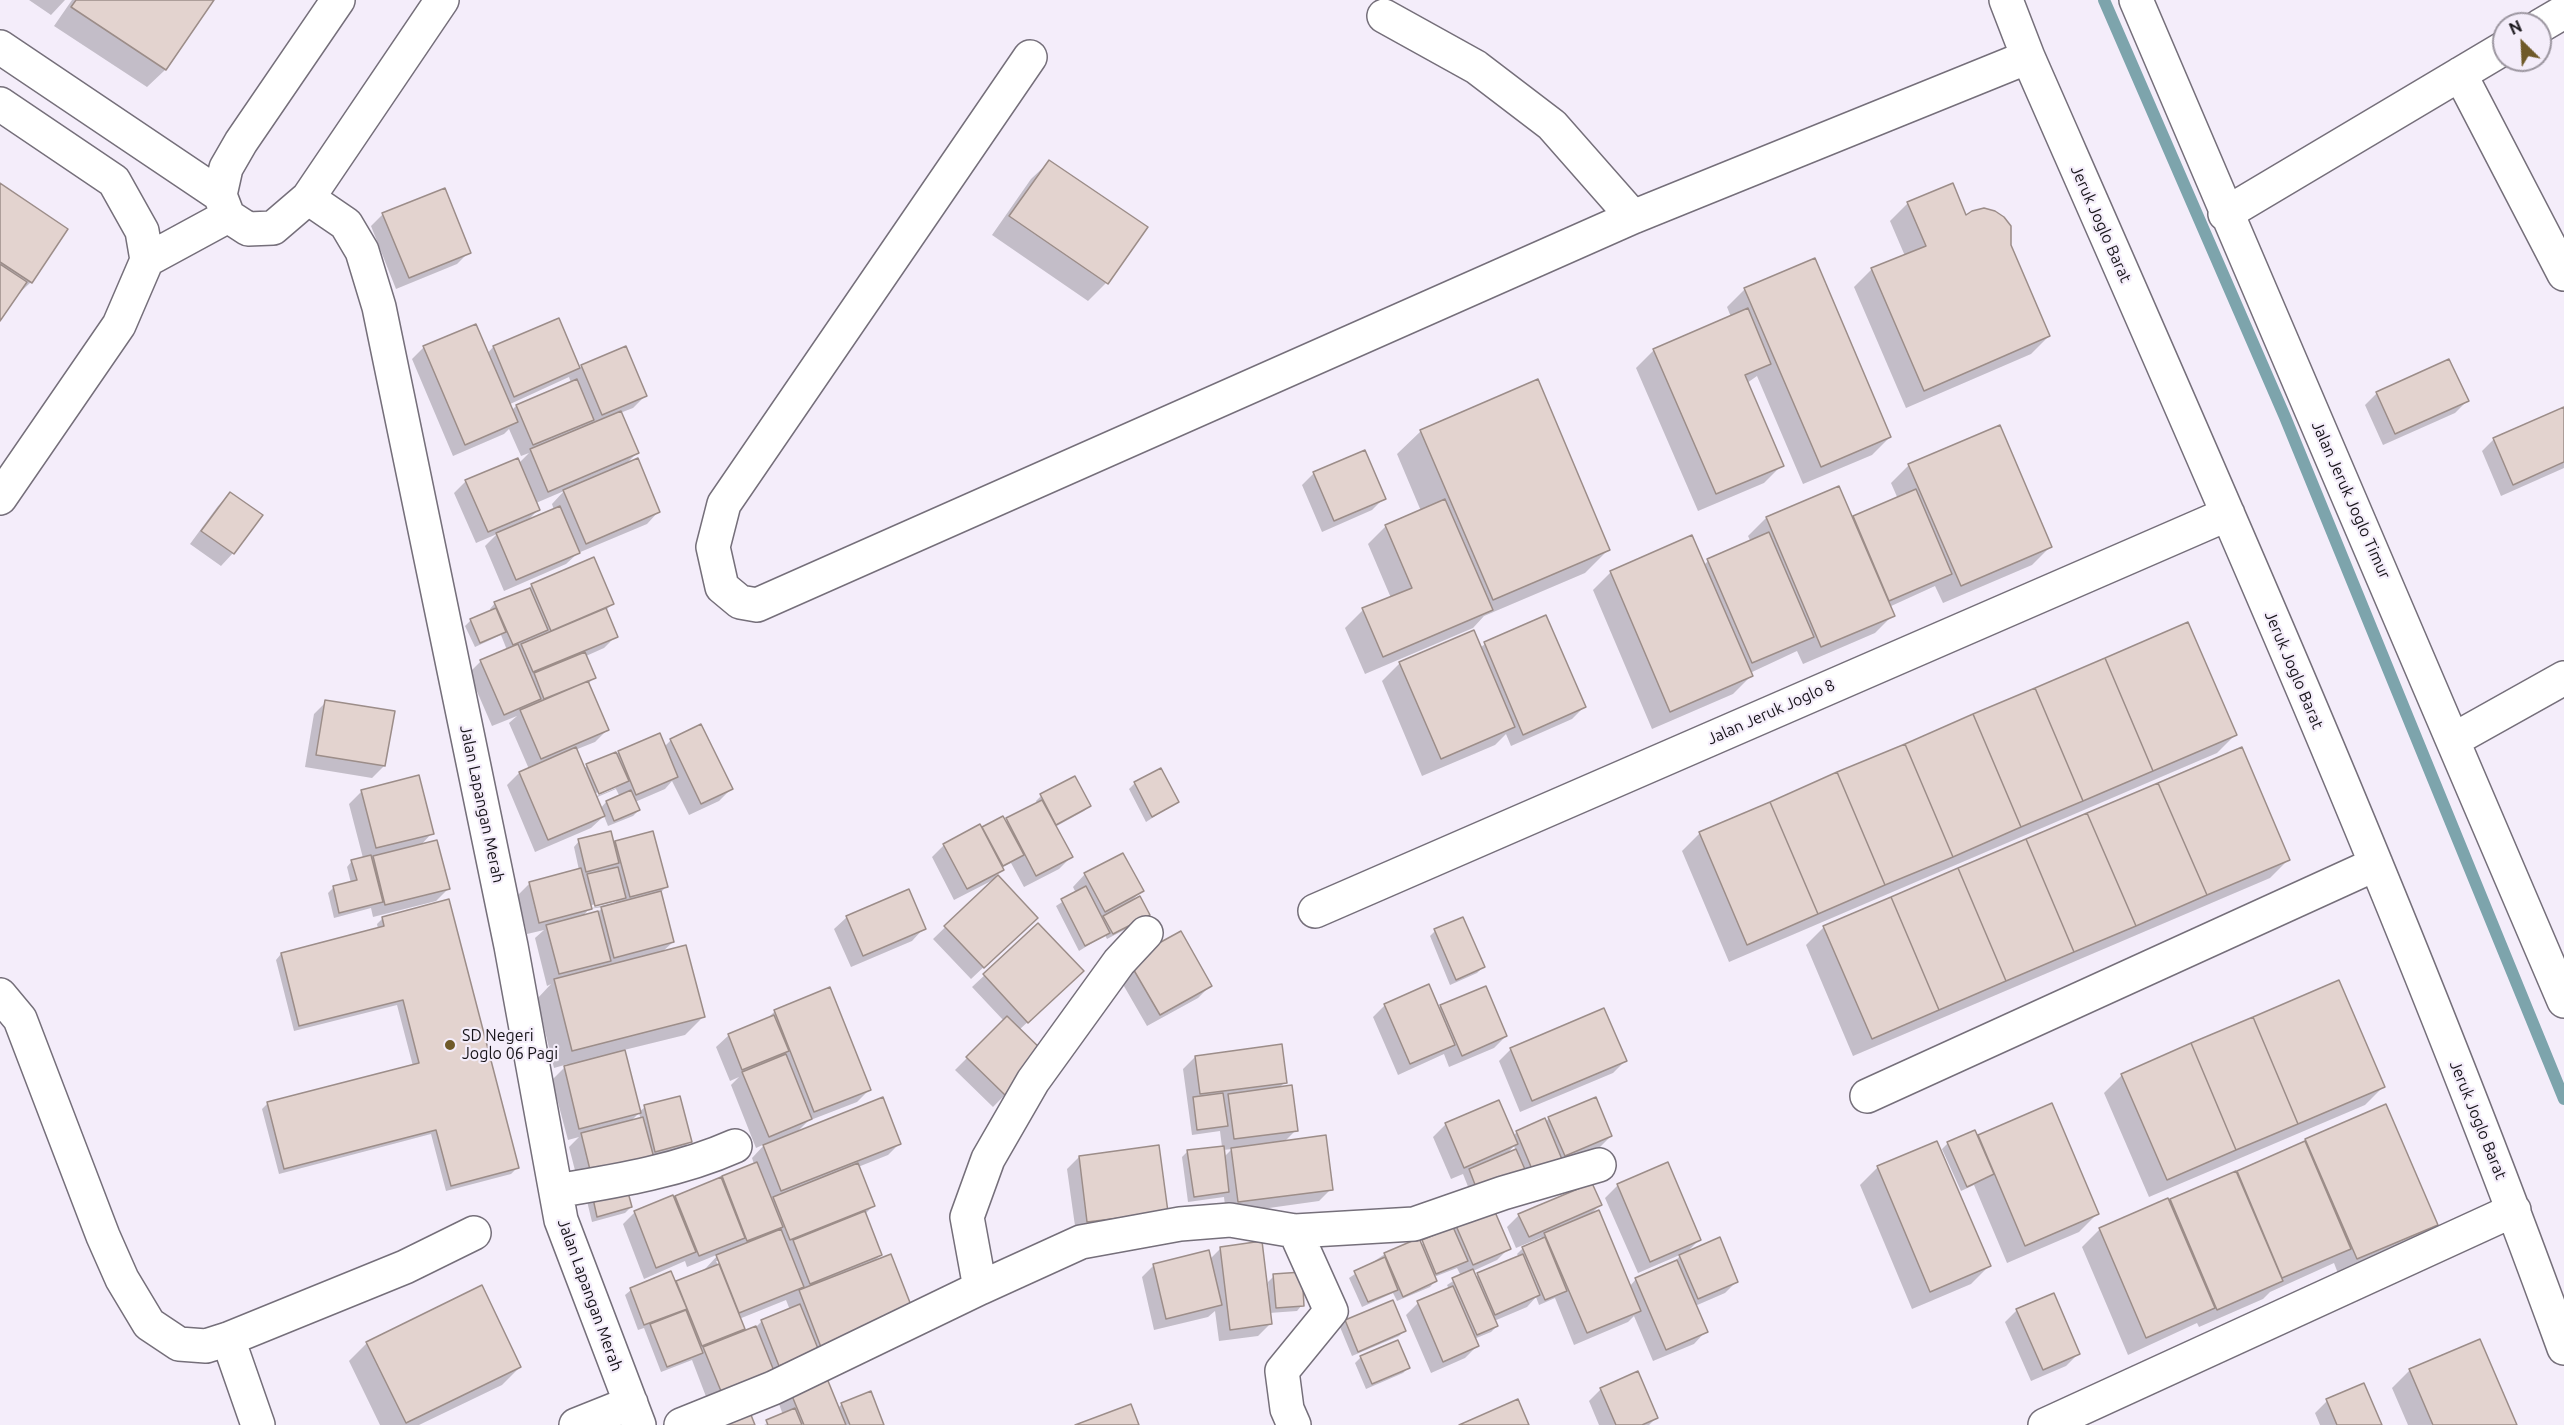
<!DOCTYPE html>
<html>
<head>
<meta charset="utf-8">
<style>
	body { margin:0 }
	#map { position:relative; width:2564px; height:1425px; overflow:hidden; background:#f4edfa; font-family:Ubuntu,sans-serif }
	canvas { display:block }
	.north { position:absolute; left:2492px; top:12px; width:60px; height:60px; box-sizing:border-box; background:#f4edfa; border:2px solid #9c96a0; border-radius:50%; rotate:336deg; font-size:16px; font-weight:700; line-height:24px; text-align:center; color:#171419 }
	.north::after { content:''; display:block; margin:auto; width:21px; height:27px; background:#6f5a29; clip-path:polygon(50% 0,100% 100%,50% 72%,0 100%) }
</style>
</head>
<body>
<div id="map">
<canvas width="2564" height="1425"></canvas>
<div class="north">N</div>
</div>
<script>
const c = document.querySelector('canvas').getContext('2d');
c.lineJoin = 'round';
function fillPath(path, color) { c.fillStyle = color; c.fill(path, 'evenodd'); }
function stroke(path, color, width, dash) { c.strokeStyle = color; c.lineWidth = width; c.lineCap = dash ? 'butt' : 'round'; c.setLineDash(dash || []); c.stroke(path); }
function label(font, color, halo, rows, align = 'center') {
  c.font = font + ' Ubuntu,sans-serif'; c.lineWidth = 4.5; c.setLineDash([]); c.textBaseline = 'middle'; c.strokeStyle = halo; c.fillStyle = color; for (const [text, x, y, turn = 0] of rows) {
    c.save(); c.translate(x, y); c.rotate((+turn || 0) * Math.PI / 180); c.textAlign = isNaN(turn) ? turn : align; if (halo) c.strokeText(text, 0, 0); c.fillText(text, 0, 0); c.restore();
  }
}
fillPath(new Path2D(`
	M29 0H65L51 15Z
	M72 0H212L165 70 147 87 54 26Z
	M1049 162 1146 227 1106 283 1088 301 992 235 1031 179Z
	M0 185 31 282 14 298 0 319Z
	M1908 203 1966 217 2010 245 2049 336 2031 354 1906 408 1854 287 1872 269 1905 256 1890 221Z
	M383 214 469 252 457 264 396 289 371 226Z
	M1745 289 1890 437 1872 455 1803 484 1757 376 1747 383 1782 465 1764 483 1698 511 1636 368 1654 350 1731 317 1727 307Z
	M558 320 579 369 582 366 645 396 633 408 620 413 637 453 625 465 659 511 647 524 578 553 566 564 504 591 485 546 497 534 476 543 454 493 466 481 519 463 529 453 521 456 509 429 504 434 453 456 412 359 424 347 487 354 493 347ZM569 377 571 383 516 406 511 411 508 405ZM564 491 552 504 554 510 527 521 538 510 536 503Z
	M2377 393 2467 401 2455 413 2383 445 2365 405Z
	M2564 409V468L2501 496 2482 451 2494 439Z
	M1421 431 1608 550 1585 573 1484 616 1473 628 1365 674 1345 628 1363 610 1391 598 1368 544 1386 526 1421 511 1397 454Z
	M1909 465 2050 547 2032 565 1943 603 1935 586 1889 607 1893 615 1875 633 1803 664 1797 651 1750 673 1751 676 1733 694 1652 729 1593 590 1611 572 1704 565 1708 561 1751 542 1748 536 1766 518 1838 488 1852 519 1898 499 1891 483Z
	M1314 473 1384 498 1372 510 1322 532 1302 485Z
	M230 494 261 515 233 553 221 566 190 544 218 506Z
	M532 585 612 604 606 610 616 636 604 648 586 656 594 677 589 683 607 730 595 742 575 750 583 769 587 766 659 735 664 747 671 740 731 789 719 801 689 815 672 781 665 789 635 802 639 810 633 816 608 826 604 816 591 828 535 852 507 785 519 773 529 769 509 723 517 716 492 726 469 673 481 661 507 650 501 635 475 647 465 626 471 620 491 612 490 609 495 603 526 591ZM616 785V788L592 798 591 795ZM616 789 620 797 606 802 600 809 595 798Z
	M1546 617 1584 707 1572 719 1511 746 1506 734 1495 745 1422 776 1382 681 1400 663 1480 648 1485 644Z
	M326 702 384 766 372 778 305 767 314 714Z
	M2235 735 2217 753 1729 962 1682 851 1700 833Z
	M1135 783 1177 802 1146 822 1129 789Z
	M362 791 432 833 420 846 448 889 436 901 373 917 371 908 334 918 328 893 333 888 351 883 347 867 352 861 363 858 349 804Z
	M1041 796 1089 806 1084 811 1055 827 1071 857 1059 869 1024 887 1011 863 1001 868 996 875 1036 918 971 979 933 939 995 879 954 900 932 857 944 845 981 830 1002 818 1005 822 1037 804 1036 801Z
	M579 841 613 845 616 842 666 887 660 893 673 942 661 953 703 1017 685 1035 624 1050 639 1112 645 1107 690 1142 684 1147 652 1156 579 1186 569 1147 579 1137 568 1140 552 1080 568 1064 554 1068 537 999 551 984 547 986 535 938 544 930 527 934 518 895 530 883 579 870 574 847ZM616 899V902L588 909V906ZM603 907 597 913 582 917 589 909ZM639 1113 641 1120 630 1122Z
	M2288 860 2270 878 1853 1056 1806 945 1824 927Z
	M1085 874 1142 891 1130 902 1143 920 1107 939 1105 935 1079 951 1056 906 1076 893 1073 887Z
	M448 901 517 1168 511 1174 446 1191 431 1134 279 1174 262 1109 267 1104 413 1066 397 1005 294 1031 276 960 281 954 378 929 377 924 382 919Z
	M847 917 924 928 912 941 851 967 834 929Z
	M1038 925 1070 983 1019 1030 1044 1055 993 1107 955 1070 1004 1021 972 987Z
	M1435 931 1483 967 1477 973 1450 985 1430 936Z
	M1129 962 1210 986 1198 998 1147 1026 1117 974Z
	M1385 1005 1438 1009 1441 1006 1506 1036 1494 1048 1449 1067 1444 1054 1398 1075 1373 1017Z
	M775 1011 869 1090 857 1102 808 1121 796 1133 900 1143 888 1155 858 1167 873 1206 865 1214 881 1255 873 1262 915 1318 710 1407 692 1360 661 1372 644 1328 638 1330 625 1295 631 1290 671 1273 675 1284 705 1271V1269L719 1254 687 1267 685 1261 644 1279 623 1224 635 1212 674 1200 754 1164 752 1158 765 1144 756 1148 731 1085 739 1077 730 1081 716 1047 729 1035 766 1020ZM716 1261H720L723 1270 721 1271ZM786 1300 790 1310 762 1321 754 1329 736 1336 743 1329 739 1319Z
	M1511 1049 1625 1061 1613 1073 1520 1112 1499 1061Z
	M1195 1057 1285 1082 1279 1088 1296 1130 1284 1142 1331 1189 1319 1201 1226 1214 1224 1197 1188 1202 1182 1157 1188 1151 1222 1147 1220 1131 1192 1135 1183 1069ZM1232 1149 1224 1157 1223 1150Z
	M2122 1075 2383 1087 2365 1105 2149 1197 2104 1093Z
	M1498 1102 1513 1136 1517 1132 1545 1123 1549 1118 1611 1136 1599 1148 1473 1199 1463 1174 1451 1179 1433 1137 1445 1125ZM1514 1146 1516 1151 1506 1155Z
	M1979 1136 2097 1214 2079 1232 2007 1263 1974 1185 1961 1191 1942 1149 1948 1143Z
	M2306 1140 2436 1224 2418 1242 2339 1276 2334 1263 2270 1292 2263 1299 2199 1327 2197 1323 2128 1355 2082 1247 2100 1229 2302 1144Z
	M1079 1157 1166 1211 1076 1233 1067 1169Z
	M1667 1164 1699 1240 1685 1254 1737 1281 1725 1293 1695 1306 1706 1331 1694 1344 1653 1361 1634 1316 1628 1322 1574 1345 1555 1298 1539 1305 1536 1297 1527 1307 1494 1321 1497 1326 1491 1332 1474 1339 1477 1346 1465 1358 1431 1373 1406 1315 1418 1303 1449 1289 1447 1285 1461 1276 1457 1268 1434 1277 1435 1281 1430 1287 1397 1301 1393 1293 1362 1307 1349 1278 1385 1254 1420 1245 1445 1232 1455 1222 1509 1248 1497 1260 1473 1271 1475 1277 1519 1257 1517 1254 1523 1248 1537 1242 1542 1237 1516 1248 1507 1227 1519 1215 1600 1205 1589 1216 1630 1286 1636 1279 1672 1264 1682 1254 1638 1273 1605 1198 1617 1186Z
	M1878 1167 1989 1266 1971 1284 1912 1309 1860 1185Z
	M625 1187 631 1207 625 1213 592 1222 587 1201Z
	M1221 1248 1266 1293H1269L1268 1282 1274 1276 1302 1305 1297 1311 1269 1313 1270 1324 1258 1336 1219 1341 1215 1311 1208 1317 1154 1330 1142 1277 1154 1265 1210 1259Z
	M1392 1301 1404 1331 1399 1336 1352 1356 1340 1327 1346 1322Z
	M2017 1310 2078 1354 2066 1366 2031 1381 2005 1322Z
	M367 1343 520 1367 502 1385 419 1425H380L349 1361Z
	M1361 1357 1408 1368 1403 1373 1366 1389 1355 1363Z
	M2410 1370 2515 1425H2408L2392 1388Z
	M2363 1385 2380 1425H2320L2315 1413 2327 1401Z
	M1601 1389 1656 1418 1649 1425H1599L1589 1401Z
	M791 1392 838 1408 842 1404 883 1425H764L783 1415 779 1404Z`), '#0003');
stroke(new Path2D(`
	M2104 0 2285 417 2564 1099`), '#7da4ac', 12);
const building = new Path2D(`
	M76 0H214L166 70 71 7Z
	M1049 160 1148 227 1108 284 1009 216Z
	M0 183 68 229 32 283 0 262Z
	M1953 183 1966 215 1972 211 1984 208 1995 211 2004 217 2011 226V245L2050 336 1924 391 1871 268 1926 246 1907 202Z
	M445 188 471 253 409 278 382 213Z
	M1815 258 1891 437 1821 467 1744 288Z
	M0 264 27 282 0 321Z
	M1748 308 1771 364 1745 375 1784 466 1716 494 1653 349Z
	M559 318 580 368 514 397 493 346Z
	M476 324 518 422 465 445 423 346Z
	M626 346 647 396 602 415 581 365Z
	M2449 359 2469 401 2395 434 2376 392Z
	M577 379 594 420 533 445 516 405Z
	M1538 379 1610 550 1493 600 1420 430Z
	M2564 407V462L2513 485 2493 438Z
	M621 411 639 453 548 492 530 449Z
	M2000 425 2052 547 1961 586 1908 464Z
	M1365 450 1386 499 1334 521 1313 472Z
	M518 458 540 510 488 532 465 480Z
	M638 458 660 512 586 544 563 490Z
	M1839 486 1895 616 1821 647 1766 517Z
	M1916 489 1952 574 1889 601 1853 516Z
	M230 492 263 515 234 554 201 531Z
	M1445 499 1493 610 1383 657 1362 608 1412 588 1385 525Z
	M560 506 580 553 516 580 496 533Z
	M1769 532 1814 637 1752 663 1707 559Z
	M1692 535 1753 676 1670 712 1610 571Z
	M594 557 614 604 551 631 531 584Z
	M530 588 548 630 513 645 494 602Z
	M496 608 506 632 480 643 470 619Z
	M606 608 618 637 533 672 521 644Z
	M1546 615 1586 707 1523 735 1484 642Z
	M2188 622 2237 735 2153 771 2105 658Z
	M1474 630 1515 727 1441 759 1399 662Z
	M518 644 541 699 504 715 480 660Z
	M585 652 596 678 544 699 534 673Z
	M2105 658 2153 771 2083 801 2035 688Z
	M588 681 609 730 541 759 520 710Z
	M2035 688 2083 801 2021 827 1973 714Z
	M325 700 395 711 385 766 316 755Z
	M1973 714 2021 827 1953 857 1905 744Z
	M701 724 733 789 701 804 670 739Z
	M660 733 678 777 636 795 618 751Z
	M1905 744 1953 857 1885 885 1837 772Z
	M576 747 605 816 548 840 519 772Z
	M2242 747 2290 860 2207 895 2158 783Z
	M616 752 629 781 599 794 586 764Z
	M1161 768 1179 802 1152 817 1134 782Z
	M1837 772 1885 885 1818 914 1770 802Z
	M419 775 434 834 376 848 361 790Z
	M1075 776 1091 806 1056 825 1040 794Z
	M2158 783 2207 895 2136 926 2087 813Z
	M631 790 640 810 614 821 606 801Z
	M1042 800 1073 857 1036 876 1006 818Z
	M1770 802 1818 914 1747 945 1699 832Z
	M2087 813 2136 926 2074 952 2026 839Z
	M1003 816 1024 855 1003 866 982 827Z
	M980 824 1004 870 967 889 943 844Z
	M611 831 619 863 586 872 578 839Z
	M653 831 668 887 630 897 615 841Z
	M2026 839 2074 952 2006 981 1958 868Z
	M437 840 450 889 385 905 373 856Z
	M1123 853 1144 891 1105 912 1084 873Z
	M371 855 383 902 339 913 333 886 357 880 351 860Z
	M618 867 626 898 595 906 587 874Z
	M581 868 592 909 539 923 529 882Z
	M1958 868 2006 981 1939 1010 1891 897Z
	M998 875 1038 918 984 968 944 926Z
	M1086 886 1110 933 1085 946 1061 899Z
	M909 889 926 929 863 956 846 916Z
	M661 891 674 942 614 958 601 907Z
	M1140 896 1150 915 1113 934 1103 916Z
	M1891 897 1939 1010 1872 1039 1823 926Z
	M449 899 519 1168 451 1186 436 1130 284 1169 267 1102 419 1063 403 1000 299 1026 281 953 384 926 382 917Z
	M598 911 611 961 559 974 546 925Z
	M1463 917 1485 967 1456 980 1434 929Z
	M1038 923 1084 971 1028 1023 983 974Z
	M1181 931 1212 986 1160 1015 1128 960Z
	M686 945 705 1017 572 1051 554 979Z
	M2339 980 2385 1087 2298 1124 2253 1017Z
	M1429 984 1455 1045 1410 1064 1384 1004Z
	M1486 986 1507 1036 1462 1056 1440 1005Z
	M830 987 871 1090 814 1112 774 1010Z
	M1604 1008 1627 1061 1532 1101 1510 1048Z
	M774 1015 789 1051 742 1070 728 1034Z
	M1007 1016 1047 1055 1006 1096 966 1057Z
	M2253 1017 2298 1124 2236 1150 2191 1043Z
	M2191 1043 2236 1150 2167 1180 2121 1074Z
	M1282 1044 1287 1083 1200 1094 1195 1056Z
	M625 1050 641 1113 579 1129 564 1066Z
	M786 1054 812 1119 769 1137 742 1072Z
	M1292 1085 1298 1131 1234 1139 1228 1094Z
	M1223 1093 1228 1126 1197 1130 1193 1097Z
	M680 1096 692 1142 655 1152 644 1105Z
	M883 1097 901 1144 781 1191 763 1145Z
	M1596 1097 1612 1136 1565 1156 1548 1117Z
	M1499 1100 1518 1144 1464 1168 1445 1123Z
	M2052 1103 2099 1214 2025 1246 1978 1135Z
	M2386 1104 2438 1225 2357 1259 2305 1139Z
	M643 1117 654 1158 591 1174 581 1133Z
	M1545 1118 1566 1169 1537 1181 1516 1131Z
	M1975 1130 1994 1174 1967 1187 1947 1142Z
	M1326 1135 1333 1190 1238 1202 1231 1148Z
	M1937 1141 1991 1266 1930 1292 1877 1166Z
	M2305 1141 2351 1249 2282 1278 2237 1171Z
	M1159 1145 1168 1212 1087 1222 1079 1156Z
	M1224 1146 1229 1192 1194 1197 1187 1150Z
	M1516 1149 1527 1174 1479 1195 1469 1169Z
	M757 1162 783 1227 747 1241 722 1176Z
	M1668 1162 1701 1240 1650 1262 1617 1184Z
	M858 1163 875 1206 790 1240 773 1197Z
	M2236 1171 2283 1281 2217 1310 2170 1199Z
	M721 1177 745 1238 699 1256 675 1196Z
	M1592 1183 1602 1205 1529 1237 1518 1214Z
	M626 1185 632 1207 597 1217 592 1194Z
	M673 1195 696 1252 656 1268 634 1211Z
	M2168 1198 2215 1308 2146 1338 2099 1228Z
	M1492 1205 1511 1249 1473 1265 1454 1221Z
	M1599 1210 1641 1311 1587 1333 1544 1233Z
	M865 1211 882 1255 810 1284 793 1240Z
	M1453 1227 1468 1261 1436 1274 1422 1240Z
	M781 1229 804 1287 739 1313 716 1255Z
	M1545 1237 1567 1291 1545 1300 1522 1247Z
	M1720 1237 1738 1282 1698 1299 1679 1255Z
	M1419 1238 1437 1281 1403 1297 1384 1253Z
	M1262 1241 1272 1324 1230 1330 1220 1247Z
	M1209 1250 1222 1305 1166 1319 1153 1264Z
	M891 1254 916 1318 824 1355 799 1290Z
	M1523 1254 1540 1295 1495 1315 1477 1273Z
	M1385 1257 1398 1290 1368 1302 1354 1271Z
	M1677 1260 1708 1332 1666 1350 1635 1278Z
	M719 1264 745 1329 702 1346 676 1281Z
	M1473 1269 1498 1326 1477 1335 1452 1278Z
	M671 1271 687 1309 644 1325 630 1288Z
	M1302 1272 1304 1306 1276 1308 1273 1274Z
	M482 1285 521 1367 406 1423 366 1342Z
	M1453 1286 1479 1346 1443 1362 1417 1301Z
	M2054 1293 2080 1354 2043 1370 2016 1309Z
	M1393 1300 1406 1331 1358 1352 1345 1320Z
	M800 1304 819 1351 779 1366 761 1320Z
	M686 1310 703 1353 667 1367 650 1324Z
	M756 1326 776 1376 723 1396 703 1347Z
	M2480 1339 2517 1425H2433L2409 1369Z
	M1398 1340 1410 1368 1372 1384 1360 1356Z
	M1638 1371 1658 1418 1642 1425H1616L1600 1388Z
	M826 1376 846 1425H804L790 1391Z
	M2364 1383 2382 1425H2337L2326 1399Z
	M871 1391 884 1425H850L841 1403Z
	M1518 1399 1529 1425H1459Z
	M1131 1404 1139 1425H1075Z
	M747 1405 755 1425H698Z
	M795 1408 802 1425H768L766 1420Z`);
fillPath(building, '#e3d3cf');
stroke(building, '#9c8d89', 1.5);
const street = new Path2D(`
	M338 0 241 142 226 168 220 195 228 216 248 229 273 228 308 198 442 0
	M2006 0 2028 57C2215 483 2405 909 2564 1348
	M2136 0C2276 335 2424 666 2564 1001
	M1384 16 1476 67 1552 125 1633 217
	M2540 26 2564 12
	M0 47 220 195
	M1030 57 724 504 713 547 722 587 740 602 757 605 1633 217 2028 57
	M2460 74 2564 274
	M0 104 114 181 142 231 147 260 119 325 0 498
	M308 198 346 224 362 251 379 307 511 946 561 1220 639 1425
	M2225 214 2504 48
	M147 260 228 216
	M2455 739 2564 678
	M1315 911 2228 514
	M0 995 20 1019 103 1236 122 1279 149 1324 179 1344 206 1346 228 1339 405 1267 474 1233
	M1867 1096 2376 864
	M556 1191C616 1181 679 1171 735 1146
	M980 1288 967 1217 988 1159 1033 1081 1119 962 1146 933
	M228 1339 258 1425
	M576 1425 631 1403
	M681 1425 773 1388 980 1288 1081 1242 1180 1224 1230 1220 1295 1231 1414 1224 1503 1193 1599 1165
	M1294 1425 1287 1409 1282 1371 1331 1311 1295 1231
	M2045 1425 2514 1210`);
stroke(street, '#756f7a', 36);
stroke(street, '#fff', 33);
for (const [x, y, r, color] of [
	[450,1045,6,"#6f5a29"]
]) { const dot = new Path2D(); dot.arc(x, y, r, 0, 2 * Math.PI); c.fillStyle = color; c.fill(dot); stroke(dot, '#f4edfa', 2); }
label('16px', '#171419', '#f4edfa', [
	["Jeruk Joglo Barat",2101,224,66],
	["Jalan Jeruk Joglo Timur",2351,500,66],
	["Jeruk Joglo Barat",2294,670,67],
	["Jalan Jeruk Joglo 8",1771,712,-24],
	["Jalan Lapangan Merah",482,804,78],
	["Jeruk Joglo Barat",2478,1120,68],
	["Jalan Lapangan Merah",590,1295,70]
]);
label('16px', '#171419', '#f4edfa', [
	["SD Negeri",462,1036],
	["Joglo 06 Pagi",462,1054]
], 'left');
</script>
</body>
</html>
